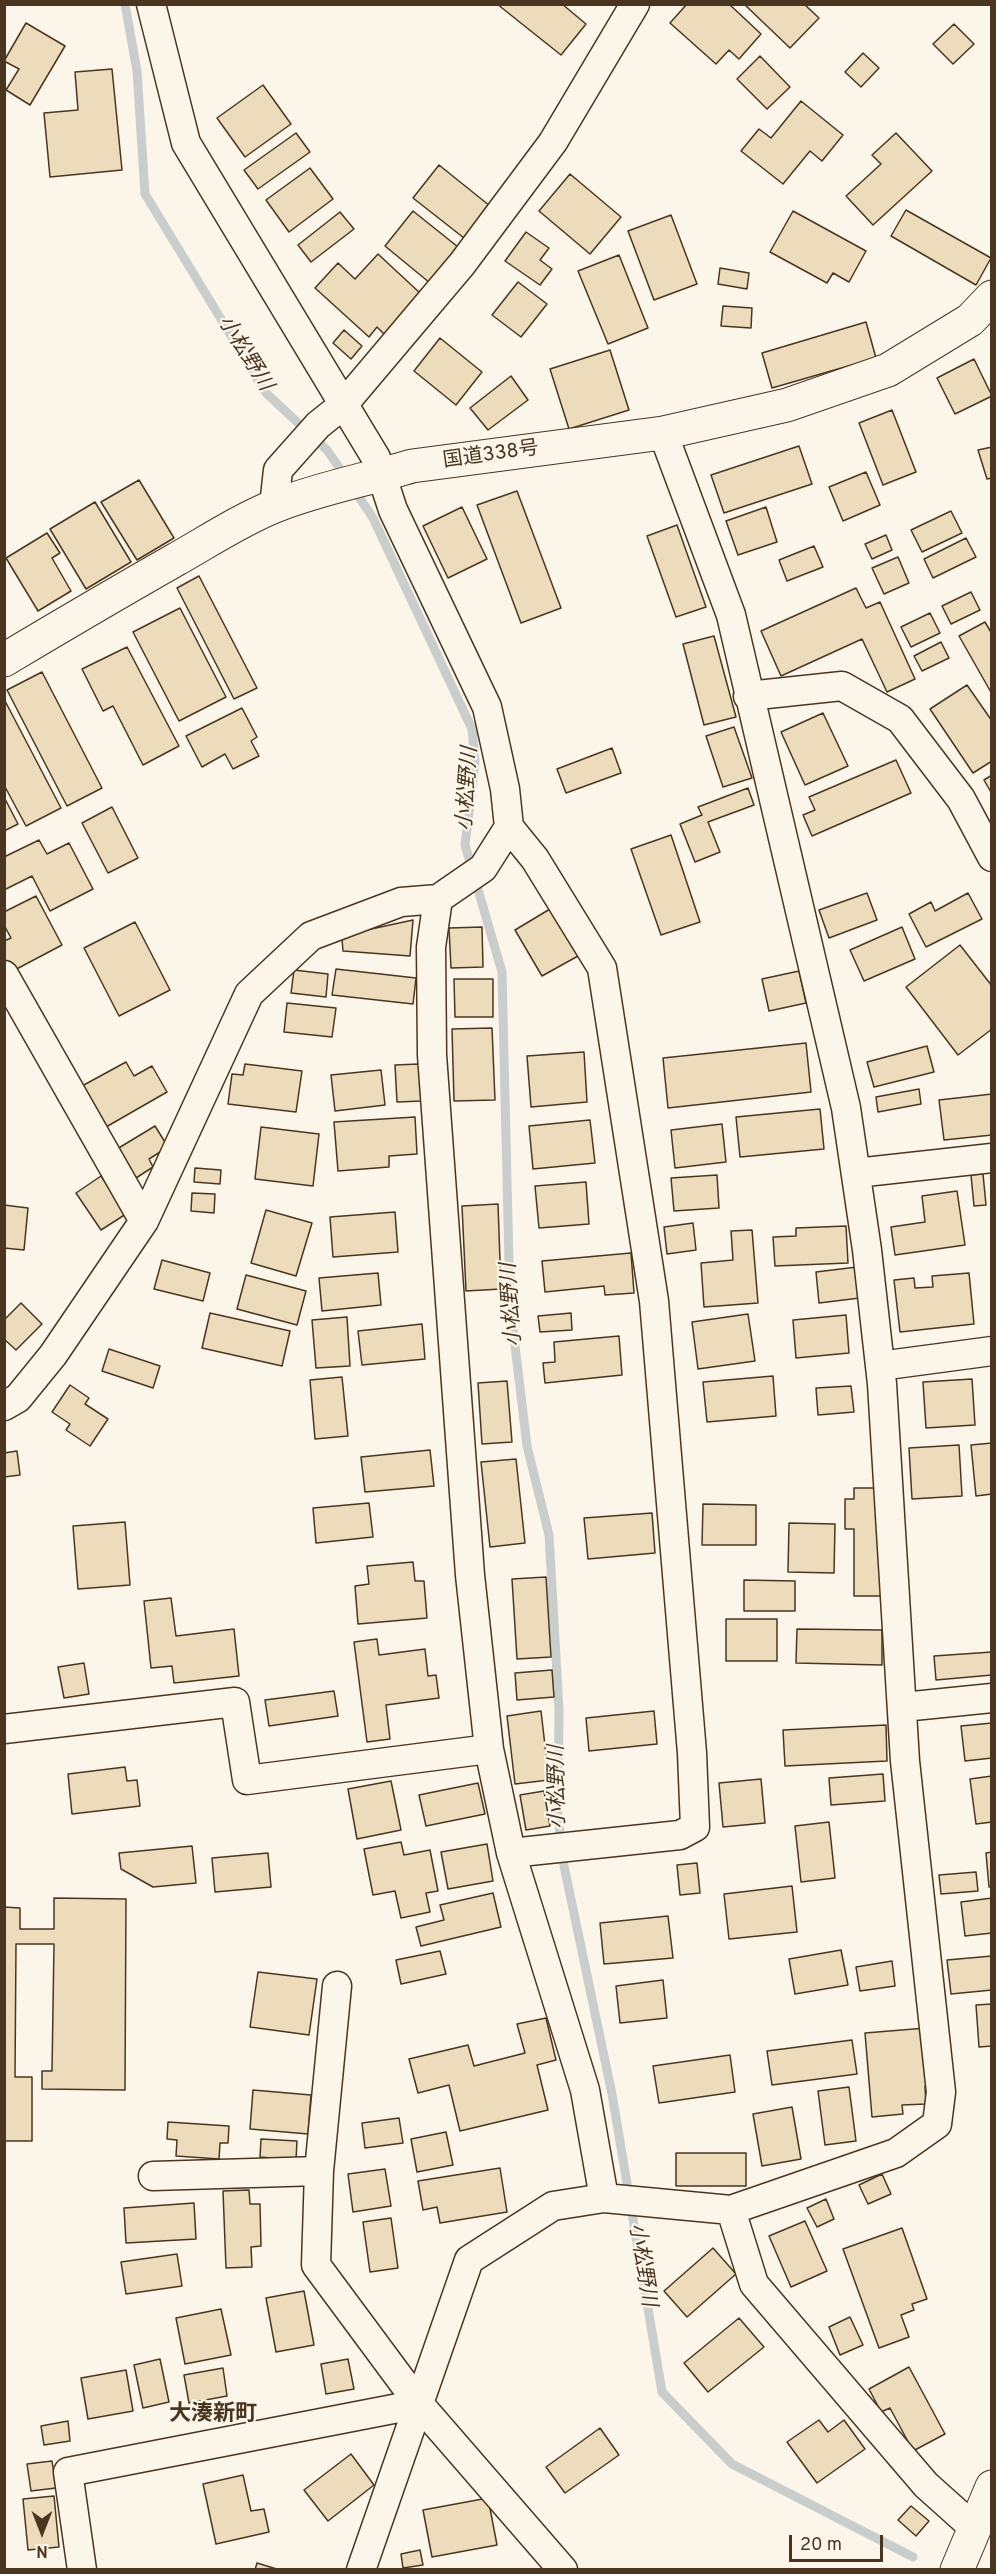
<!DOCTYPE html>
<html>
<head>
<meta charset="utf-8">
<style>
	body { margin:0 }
	#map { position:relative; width:996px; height:2574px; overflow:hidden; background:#fbf6e9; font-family:Overpass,sans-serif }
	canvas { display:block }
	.frame { position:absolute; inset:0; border:6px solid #4a3520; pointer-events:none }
	.north { position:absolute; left:12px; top:2502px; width:60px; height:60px; -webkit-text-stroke:4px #fbf6e9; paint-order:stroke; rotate:180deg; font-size:16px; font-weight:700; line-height:24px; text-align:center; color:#4a3520 }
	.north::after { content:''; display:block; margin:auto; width:21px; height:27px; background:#4a3520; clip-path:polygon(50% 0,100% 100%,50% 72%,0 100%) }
	.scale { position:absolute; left:789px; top:2535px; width:94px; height:27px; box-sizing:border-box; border:3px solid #4a3520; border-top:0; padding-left:8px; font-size:18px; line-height:21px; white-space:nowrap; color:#4a3520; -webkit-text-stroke:4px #fbf6e9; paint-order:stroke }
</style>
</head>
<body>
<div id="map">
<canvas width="996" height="2574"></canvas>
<div class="frame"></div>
<div class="north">N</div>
<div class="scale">20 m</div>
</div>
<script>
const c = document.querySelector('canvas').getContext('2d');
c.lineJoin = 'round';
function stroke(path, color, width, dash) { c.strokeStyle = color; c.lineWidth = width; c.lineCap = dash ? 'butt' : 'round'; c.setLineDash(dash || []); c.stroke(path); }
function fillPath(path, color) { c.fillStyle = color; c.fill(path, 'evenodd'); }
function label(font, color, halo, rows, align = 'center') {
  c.font = font + ' Overpass,"Noto Sans JP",sans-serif'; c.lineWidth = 4.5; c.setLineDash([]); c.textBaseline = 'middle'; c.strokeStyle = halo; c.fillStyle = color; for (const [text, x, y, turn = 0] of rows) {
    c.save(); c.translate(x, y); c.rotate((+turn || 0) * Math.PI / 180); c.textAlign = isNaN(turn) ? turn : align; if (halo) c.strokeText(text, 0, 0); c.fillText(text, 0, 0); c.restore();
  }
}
stroke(new Path2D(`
	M125 4 137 71 145 194 266 393 327 450 345 476
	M353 488 373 518 472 729 475 762 465 845 502 972 510 1304 527 1446 549 1535 559 1710 558 1817 564 1866 612 2094 662 2392 732 2464 913 2557`), '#c9cecd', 9);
const building = new Path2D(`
	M497 4H562L586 24 561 55Z
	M687 4H729L761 34 739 59 729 50 716 64 670 23Z
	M744 4H804L819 18 790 48Z
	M26 23 65 46 30 105 6 90 19 69 4 61Z
	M954 24 974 44 953 64 933 44Z
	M863 53 879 68 861 87 845 72Z
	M760 56 790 87 767 109 737 79Z
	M112 69 122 170 50 177 44 113 78 110 75 72Z
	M263 85 291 124 245 157 217 118Z
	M801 101 843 135 822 161 810 151 783 184 741 151 759 129 771 138Z
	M296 133 310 152 258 189 244 170Z
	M896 133 932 171 873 225 846 196 881 164 872 155Z
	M439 165 490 206 464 238 413 198Z
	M310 168 333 199 289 232 266 200Z
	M570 174 621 217 590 254 539 211Z
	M906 210 991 258 976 285 891 236Z
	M413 211 458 247 430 283 385 246Z
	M793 211 866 251 849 282 833 273 827 283 770 252Z
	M340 212 354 229 311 262 298 245Z
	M671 215 697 284 654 300 628 231Z
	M526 232 549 248 540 260 552 269 540 285 505 261Z
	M378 254 421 294 384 334 377 327 369 337 315 288 338 263 355 279Z
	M619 255 648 328 608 344 578 271Z
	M720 268 749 273 747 289 718 284Z
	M518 282 547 304 521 337 492 315Z
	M723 306 752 308 751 328 721 326Z
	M866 322 876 358 772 388 762 353Z
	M344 330 362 346 351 359 333 343Z
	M440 338 482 372 456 405 414 371Z
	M610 350 629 410 569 429 550 369Z
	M974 359 992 396 955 414 937 378Z
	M511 376 528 400 488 430 470 408Z
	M892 410 916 472 883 485 859 423Z
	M799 446 812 484 724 513 711 475Z
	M992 447V478L987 479 978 450Z
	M866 472 880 505 843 521 829 487Z
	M139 480 174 538 137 560 101 502Z
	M517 491 561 608 521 623 477 505Z
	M95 502 131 562 86 589 50 529Z
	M462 507 487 559 448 578 423 526Z
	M766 507 777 542 738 555 726 521Z
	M951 511 962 533 922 552 911 530Z
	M677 525 706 607 676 617 647 536Z
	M47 533 60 553 52 558 71 591 38 611 6 558Z
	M886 535 892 550 872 559 865 544Z
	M966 538 976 557 933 578 924 559Z
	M814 546 823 567 787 581 779 560Z
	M898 557 909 583 884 594 872 568Z
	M199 576 257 688 234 699 177 588Z
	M856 588 866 608 880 602 915 679 887 692 862 639 781 676 761 631Z
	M971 592 980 610 951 624 942 606Z
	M180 608 226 697 179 721 133 632Z
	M930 613 940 633 911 647 901 627Z
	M985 622 992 634V694L959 636Z
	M714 636 736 717 704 725 683 644Z
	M941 642 949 658 922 671 914 656Z
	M127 647 179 746 143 765 113 706 103 711 82 669Z
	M42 672 102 788 67 806 7 690Z
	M967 685 992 721V761L973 773 930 709Z
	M4 699 61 808 26 826 4 785Z
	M242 708 257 737 251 741 259 756 233 769 225 754 202 767 186 736Z
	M823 713 848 766 805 785 781 732Z
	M734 727 752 778 723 787 706 736Z
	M612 748 621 773 566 793 557 769Z
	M896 760 911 793 812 836 803 815 815 810 809 797Z
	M992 775V794L984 780Z
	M748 788 754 805 708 822 720 852 695 862 680 824 702 815 698 807Z
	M4 797 18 824 4 831Z
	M112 807 138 858 108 873 82 823Z
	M671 835 700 922 661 935 631 849Z
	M39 840 47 854 69 843 93 889 50 911 32 876 4 890V857Z
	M867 893 877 920 829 938 819 910Z
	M968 893 982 919 926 947 909 914 931 902 935 911Z
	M36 896 62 945 9 973 4 965V941L11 938 4 925V912Z
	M550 909 578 956 542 976 515 930Z
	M413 920 410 956 343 951 342 939 362 931Z
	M135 922 170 990 119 1016 84 948Z
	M482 927 483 967 451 968 449 928Z
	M902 927 915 959 864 981 850 950Z
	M960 945 992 986V1029L958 1055 906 987Z
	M336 969 416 978 413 1004 332 995Z
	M294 970 328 974 326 997 291 993Z
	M799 971 806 1003 769 1011 762 979Z
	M454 979H493V1017H455Z
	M287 1003 336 1008 332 1037 284 1032Z
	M492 1028 495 1100 454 1101 452 1029Z
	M806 1043 811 1092 668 1108 663 1058Z
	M927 1046 934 1072 874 1087 867 1062Z
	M584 1052 587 1102 531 1107 527 1056Z
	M126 1062 134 1076 152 1066 167 1092 106 1127 82 1086Z
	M245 1064 302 1071 296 1112 228 1104 232 1074 243 1075Z
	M419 1064 422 1101 397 1102 395 1065Z
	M381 1070 385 1105 335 1111 331 1075Z
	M919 1089 921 1104 878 1112 876 1097Z
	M992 1094V1135L944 1140 939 1100Z
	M820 1109 824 1149 740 1157 736 1117Z
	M415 1117 417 1154 389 1156V1167L338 1171 334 1122Z
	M590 1120 595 1163 533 1169 529 1126Z
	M722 1124 726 1162 675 1168 671 1130Z
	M155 1126 168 1147 149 1159 153 1167 136 1178 117 1149Z
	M261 1127 319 1134 313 1186 255 1179Z
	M195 1168 221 1170 220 1184 194 1182Z
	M983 1174 986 1205 974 1206 971 1175Z
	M717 1175 719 1208 674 1211 671 1178Z
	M101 1176 126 1214 101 1230 76 1193Z
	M586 1182 589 1224 539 1228 535 1186Z
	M957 1191 965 1245 895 1255 891 1227 925 1222 922 1196Z
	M192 1193 215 1194 214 1213 191 1211Z
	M498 1204 501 1289 466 1291 462 1206Z
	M4 1205 28 1208 24 1250 4 1248Z
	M266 1210 312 1223 296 1276 251 1263Z
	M395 1212 398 1252 333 1257 330 1217Z
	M693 1223 696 1250 667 1254 664 1227Z
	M846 1226 848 1263 775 1266 773 1237 796 1236V1228Z
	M752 1230 758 1303 704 1307 701 1263 733 1260 731 1231Z
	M631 1253 634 1293 605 1295 604 1286 545 1292 542 1261Z
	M162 1260 210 1273 203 1301 154 1289Z
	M857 1267 860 1298 819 1303 816 1272Z
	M378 1273 381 1305 322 1311 319 1278Z
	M969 1273 974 1324 900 1332 894 1280 914 1278 915 1288 933 1287 932 1276Z
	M246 1275 306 1291 297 1325 237 1309Z
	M21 1303 42 1324 16 1350 4 1339V1320Z
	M210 1313 290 1331 282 1366 202 1348Z
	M571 1313 572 1330 540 1332 538 1316Z
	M748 1314 755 1361 698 1369 692 1322Z
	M846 1315 849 1353 796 1358 793 1320Z
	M347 1317 350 1366 316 1368 312 1320Z
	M422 1324 425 1359 362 1365 358 1331Z
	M619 1336 622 1375 545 1383 543 1363 555 1362 554 1342Z
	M109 1349 160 1366 153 1388 102 1371Z
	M773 1376 776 1416 707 1422 703 1382Z
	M342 1377 348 1436 315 1439 310 1380Z
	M972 1379 975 1425 926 1428 923 1382Z
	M507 1381 512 1442 482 1444 478 1383Z
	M70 1385 89 1398 85 1404 108 1419 90 1446 66 1430 70 1424 52 1412Z
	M851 1386 854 1412 818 1415 816 1388Z
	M992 1443V1494L976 1496 971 1445Z
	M959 1445 962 1496 912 1499 909 1448Z
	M430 1450 434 1486 365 1492 361 1457Z
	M17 1451 20 1475 4 1477V1453Z
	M516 1459 525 1543 490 1547 481 1462Z
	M854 1488H882V1596H854V1529H845V1499H854Z
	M369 1503 373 1537 316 1543 313 1508Z
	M703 1504 756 1505V1545H702Z
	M652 1513 655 1553 588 1559 584 1518Z
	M125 1522 130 1585 78 1589 73 1526Z
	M789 1523 835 1524 834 1573 788 1572Z
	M413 1562 415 1581H424L427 1618 358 1624 355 1586 369 1584 367 1566Z
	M546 1577 551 1657 517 1659 512 1579Z
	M744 1580 795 1581V1611H744Z
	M171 1598 176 1636 234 1629 239 1676 174 1683 172 1666 151 1668 144 1601Z
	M726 1619H777V1661H726Z
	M797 1629 882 1630V1665L796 1663Z
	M377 1639 379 1655 425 1649 428 1676 436 1675 439 1698 386 1705 390 1739 367 1742 354 1642Z
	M992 1652V1675L936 1680 934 1656Z
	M84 1663 89 1694 64 1698 58 1667Z
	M552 1670 554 1697 517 1700 515 1673Z
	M334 1691 338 1716 269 1726 265 1700Z
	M541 1711 549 1780 515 1784 507 1716Z
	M654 1711 657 1744 589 1751 586 1718Z
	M992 1723V1758L965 1761 961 1726Z
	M886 1725 887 1761 785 1766 783 1730Z
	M125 1767 127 1781 137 1780 140 1806 72 1814 68 1774Z
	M883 1774 885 1801 831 1805 829 1778Z
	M992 1776V1822L976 1824 970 1779Z
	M761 1779 765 1823 723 1827 719 1783Z
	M391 1781 401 1830 357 1839 348 1789Z
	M478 1783 485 1814 426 1826 419 1795Z
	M544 1791 550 1826 526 1830 520 1795Z
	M829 1822 835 1878 801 1882 795 1826Z
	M401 1842 404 1855 430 1850 438 1891 426 1893 430 1912 401 1918 395 1891 373 1895 364 1849Z
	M487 1844 493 1881 448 1889 441 1852Z
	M192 1846 196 1883 153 1887 121 1869 119 1853Z
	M992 1852V1887H989L986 1853Z
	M268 1853 271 1887 215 1892 212 1858Z
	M697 1863 700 1893 680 1895 677 1865Z
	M976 1872 978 1891 941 1894 939 1875Z
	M792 1886 797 1932 729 1939 724 1894Z
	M493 1893 501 1927 421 1946 416 1927 444 1920 440 1905Z
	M54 1898 126 1899 125 2090 42 2089V2071H52L54 1944H16L15 2077H32V2141H4V1907L20 1908V1929H54Z
	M992 1898V1933L965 1936 961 1902Z
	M668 1916 673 1958 604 1964 600 1923Z
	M841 1950 848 1985 795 1994 789 1959Z
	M440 1951 446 1974 401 1984 396 1960Z
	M992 1956V1990L951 1994 947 1960Z
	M892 1961 895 1986 860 1991 856 1967Z
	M258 1972 317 1979 309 2035 250 2027Z
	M663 1980 667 2018 620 2023 616 1986Z
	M992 2004V2046L979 2047 976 2005Z
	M546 2018 556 2060 537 2065 548 2110 460 2131 449 2085 418 2093 409 2059 468 2045 474 2066 525 2053 517 2024Z
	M926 2028 931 2085 925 2086 926 2104 902 2105 903 2114 872 2117 865 2033Z
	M852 2040 857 2074 772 2085 767 2051Z
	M730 2055 735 2092 659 2103 653 2066Z
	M849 2087 856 2141 825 2145 818 2091Z
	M253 2090 311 2095 308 2134 250 2129Z
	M792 2107 801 2159 762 2166 753 2114Z
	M399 2118 403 2143 365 2148 362 2123Z
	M168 2122 229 2126 228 2143H220L219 2159 176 2156 177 2140 167 2139Z
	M446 2132 453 2165 417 2172 411 2139Z
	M261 2139 297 2141 296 2160 260 2157Z
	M676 2153H746V2186H676Z
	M500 2168 507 2212 440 2223 437 2207 423 2210 418 2181Z
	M385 2169 391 2206 353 2212 348 2174Z
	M882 2174 891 2194 868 2204 859 2185Z
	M249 2190 250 2204H260L261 2246 251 2247 252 2267 226 2268 223 2191Z
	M826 2199 834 2219 817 2227 807 2208Z
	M194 2203 196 2239 126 2243 124 2208Z
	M391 2218 398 2268 370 2272 363 2222Z
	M805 2221 827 2271 791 2287 769 2236Z
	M902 2228 927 2299 912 2304 914 2310 901 2315 909 2337 879 2348 843 2249Z
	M713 2248 736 2274 687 2317 664 2291Z
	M177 2254 182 2286 126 2294 121 2262Z
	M304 2291 314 2345 276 2352 266 2298Z
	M221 2309 231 2355 185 2364 176 2318Z
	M850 2317 863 2345 840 2355 829 2327Z
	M739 2318 764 2347 708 2392 684 2363Z
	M160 2359 169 2402 143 2408 134 2365Z
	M348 2359 354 2389 326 2394 321 2364Z
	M909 2367 945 2434 913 2451 890 2408 881 2412 869 2389Z
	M223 2368 227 2396 189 2403 184 2375Z
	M126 2370 133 2411 88 2419 81 2378Z
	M819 2420 828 2432 844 2420 865 2449 817 2483 787 2442Z
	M68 2421 70 2441 44 2445 41 2426Z
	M600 2428 619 2455 565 2493 546 2467Z
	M351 2454 374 2485 328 2521 304 2490Z
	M52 2461 56 2488 31 2491 27 2464Z
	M243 2475 251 2511 264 2509 269 2532 216 2544 203 2484Z
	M54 2496 59 2547 28 2550 23 2499Z
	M488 2498 497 2545 432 2557 423 2510Z
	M911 2506 929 2521 916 2536 898 2520Z
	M420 2550 423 2565 403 2568 401 2554Z
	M257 2563 280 2570H255Z`);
fillPath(building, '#ecdcbc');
stroke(building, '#4a3520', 1.5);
const minor = new Path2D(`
	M151 4 186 143 376 458 393 510 487 707 505 789 509 827 535 859 602 968 654 1301 692 1753 695 1827 680 1835 511 1853
	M274 506 278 470 318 425 343 405 462 264 553 142 635 4
	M748 696 842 686 900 719 961 799 992 857
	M509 827 483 868 438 899 431 947 432 1055 470 1575 489 1749 511 1853 585 2090 604 2198
	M4 975 144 1221
	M856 1173 992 1158
	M880 1366 992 1351
	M4 1406 18 1398 53 1355 144 1221 249 994 311 936 401 902 438 899
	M903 1707 992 1698
	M4 1729 235 1702 247 1780 489 1749
	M337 1986 319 2171 316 2265 419 2404 563 2570
	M153 2176 319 2171
	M731 2210 754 2284 926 2485 974 2528
	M82 2570 68 2472 419 2404
	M361 2570 469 2260 553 2206 604 2198 731 2210 896 2153 937 2124 941 2092 905 1761 882 1384 867 1250 846 1108 731 615 663 433`);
const trunk = new Path2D(`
	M4 660C61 626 117 593 175 560 207 542 240 520 275 506 320 488 366 480 412 466L663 433 787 405 888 370 970 320 992 297
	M957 2570 992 2487`);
stroke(minor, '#4a3520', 31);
stroke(trunk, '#4a3520', 35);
stroke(minor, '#fbf6e9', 28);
stroke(trunk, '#fbf6e9', 33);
label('20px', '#4a3520', '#fbf6e9', [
	["国道338号",491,456,-8]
]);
label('italic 21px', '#4a3520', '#fbf6e9', [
	["小松野川",244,354,58],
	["小松野川",469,789,-86],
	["小松野川",513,1305,-94],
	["小松野川",559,1787,-91],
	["小松野川",641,2265,81]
]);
label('bold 22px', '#4a3520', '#fbf6e9', [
	["大湊新町",213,2416]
]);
</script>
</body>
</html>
